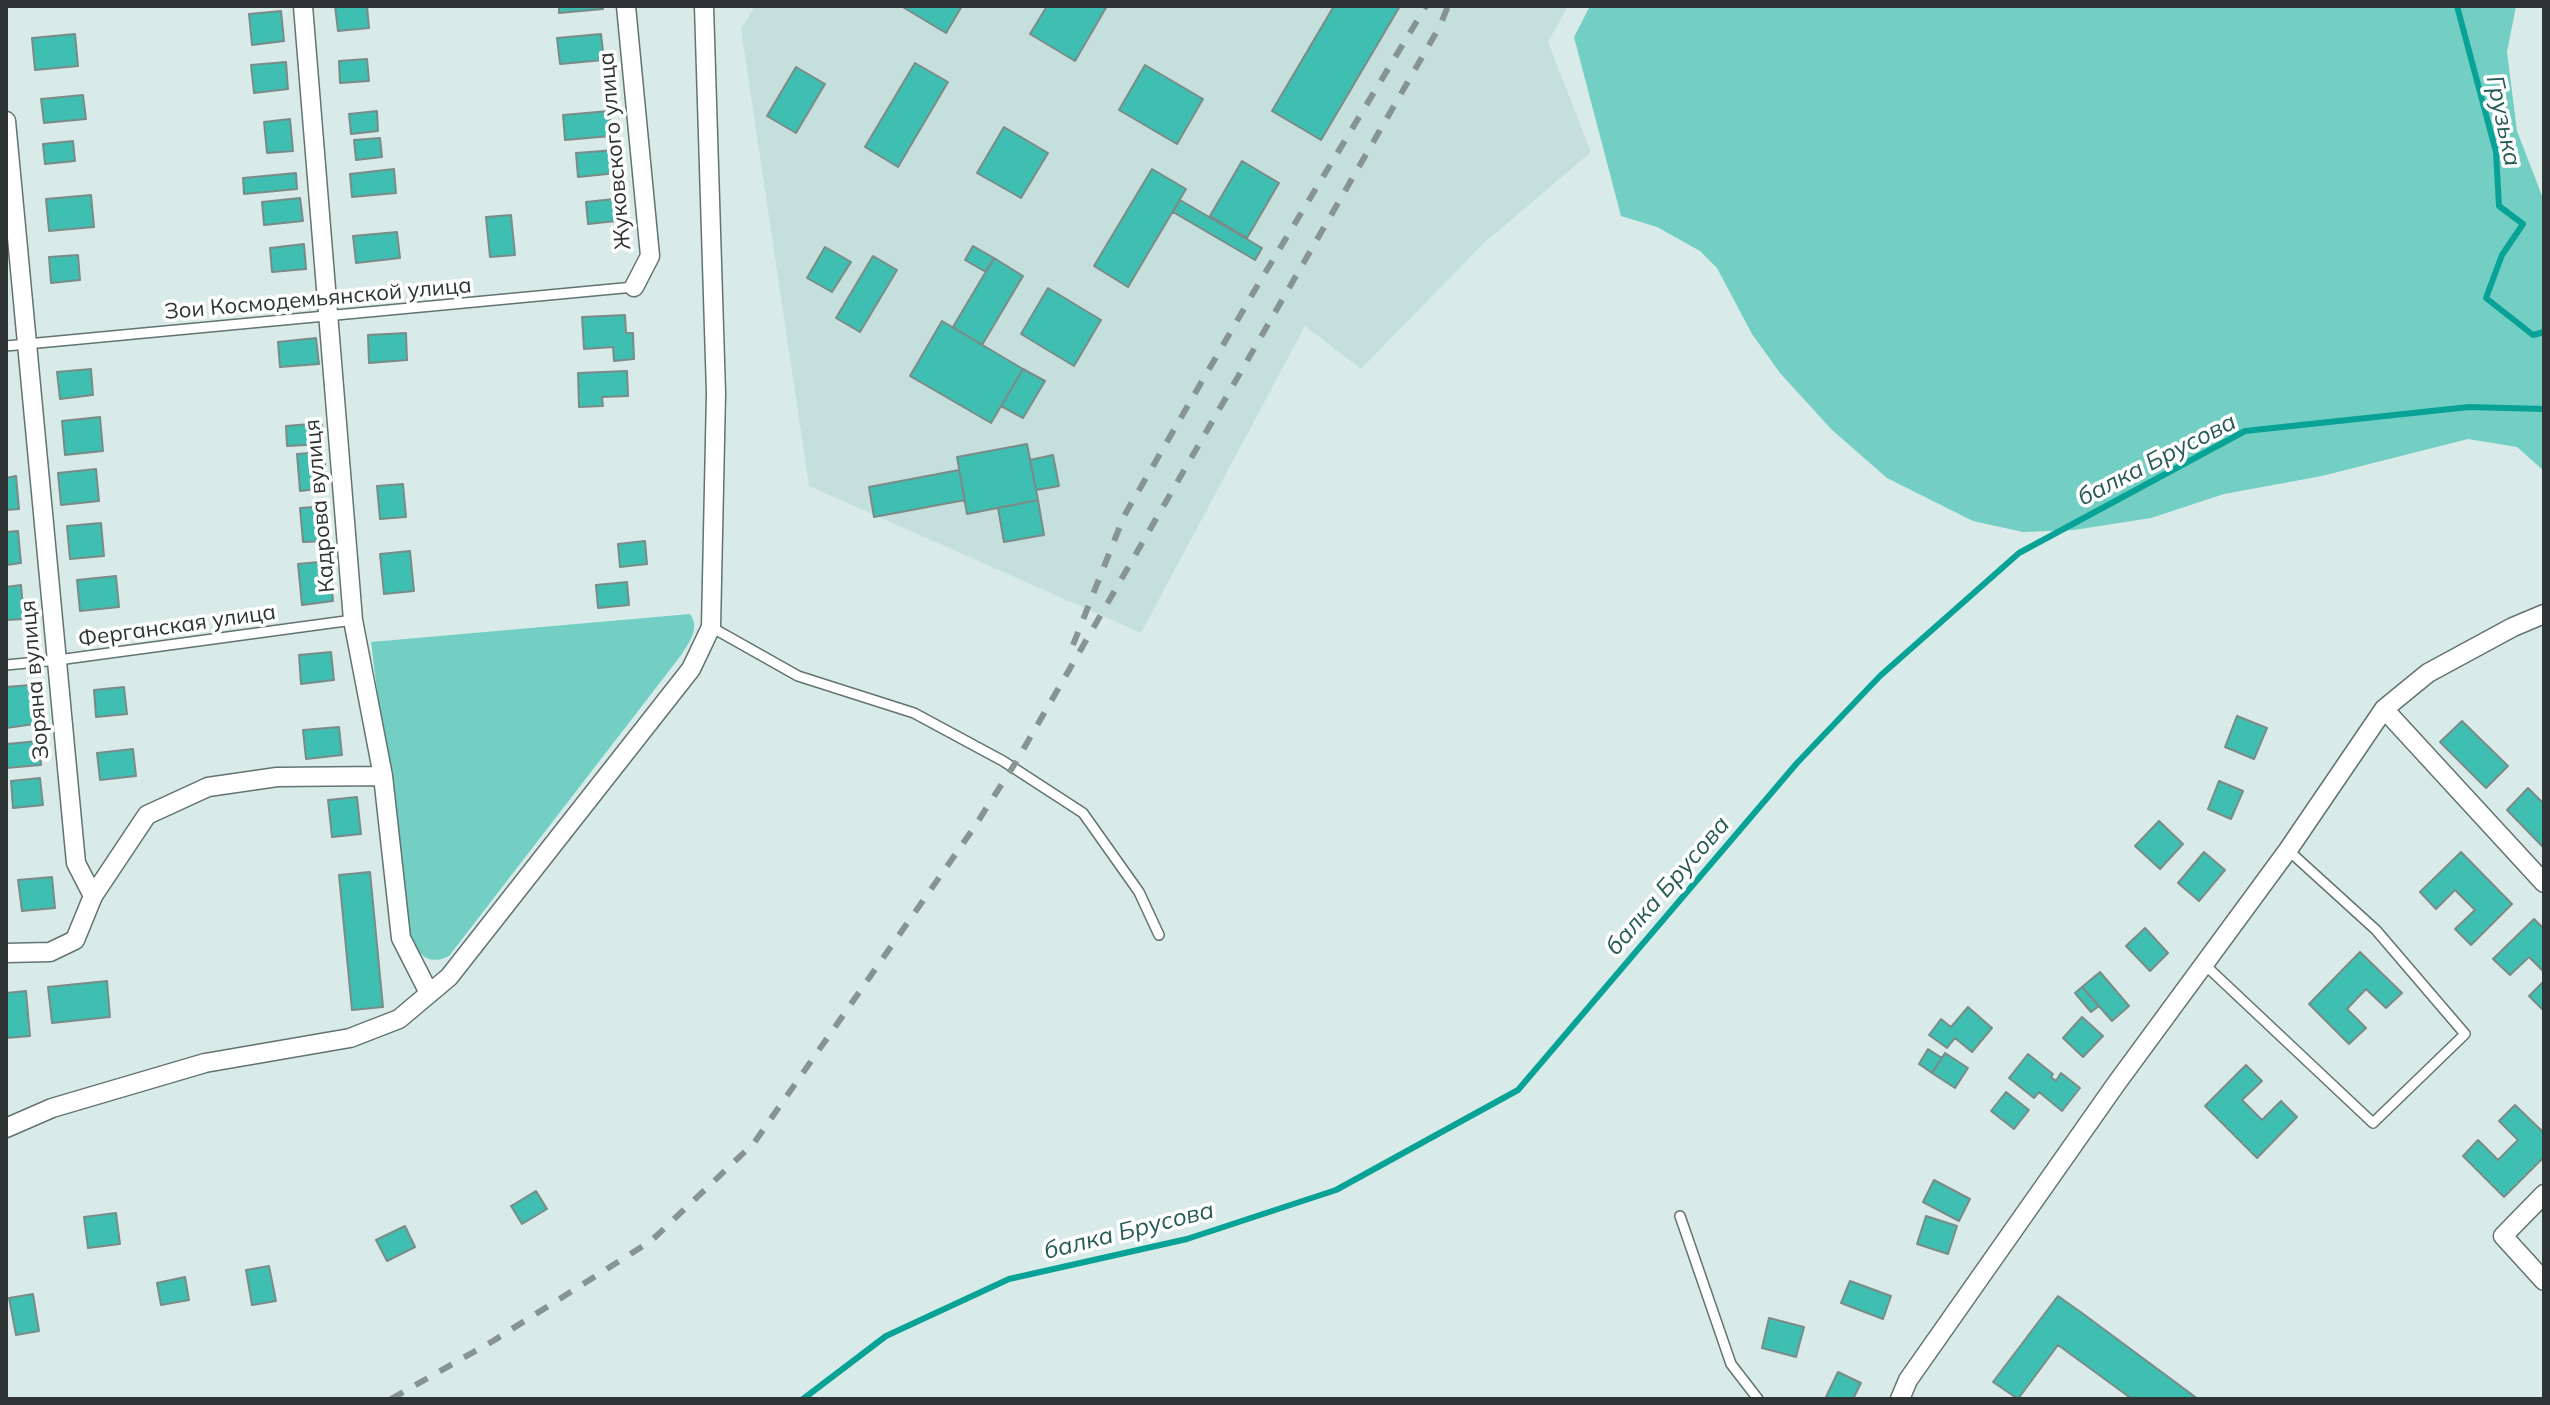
<!DOCTYPE html>
<html>
<head>
<meta charset="utf-8">
<style>
	body { margin:0 }
	#map { position:relative; width:2550px; height:1405px; overflow:hidden; background:#d9ebe8; font-family:Mulish,sans-serif }
	canvas { display:block }
	.frame { position:absolute; inset:0; border:8px solid #2d3433; pointer-events:none }
</style>
</head>
<body>
<div id="map">
<canvas width="2550" height="1405"></canvas>
<div class="frame"></div>
</div>
<script>
const c = document.querySelector('canvas').getContext('2d');
c.lineJoin = 'round';
function fillPath(path, color) { c.fillStyle = color; c.fill(path, 'evenodd'); }
function stroke(path, color, width, dash) { c.strokeStyle = color; c.lineWidth = width; c.lineCap = dash ? 'butt' : 'round'; c.setLineDash(dash || []); c.stroke(path); }
function label(font, color, halo, rows, align = 'center') {
  c.font = font + ' Mulish,sans-serif'; c.lineWidth = 7; c.setLineDash([]); c.textBaseline = 'middle'; c.strokeStyle = halo; c.fillStyle = color; for (const [text, x, y, turn = 0] of rows) {
    c.save(); c.translate(x, y); c.rotate((+turn || 0) * Math.PI / 180); c.textAlign = isNaN(turn) ? turn : align; if (halo) c.strokeText(text, 0, 0); c.fillText(text, 0, 0); c.restore();
  }
}
fillPath(new Path2D(`
	M755 6H1568L1548 42 1591 152 1483 244 1361 369 1305 326 1141 633 809 486 741 29Z`), '#c5e0dc');
fillPath(new Path2D(`
	M1590 6H2516L2507 52 2517 131 2544 201V471L2517 447 2468 439 2322 476 2224 494 2151 518 2074 530 2023 532 1973 521 1887 478 1831 429 1780 373 1752 334 1717 268 1700 251 1657 227 1621 216 1574 37Z
	M690 614C700 628 690 641 682 654L449 956C425 968 416 950 407 931L371 642Z`), '#73cec3');
stroke(new Path2D(`
	M2457 6 2496 152 2499 206 2523 224 2502 255 2486 298 2533 335 2544 332
	M803 1399 886 1336 1009 1279 1187 1239 1336 1190 1518 1090 1797 763 1880 676 2019 553 2245 431 2469 407 2544 409`), '#08a296', 6);
const building = new Path2D(`
	M335 6H367L369 28 338 31Z
	M559 6H603V9L559 13Z
	M901 6H962L946 33Z
	M1047 6H1107L1075 61 1030 34Z
	M1334 6H1400L1321 140 1272 111Z
	M281 11 284 41 252 45 249 14Z
	M75 34 78 66 35 70 32 38Z
	M601 34 604 60 560 64 557 38Z
	M367 59 369 81 340 83 339 61Z
	M286 62 288 89 254 93 251 65Z
	M915 63 948 82 898 167 865 147Z
	M1145 65 1203 99 1177 144 1119 110Z
	M796 67 825 84 796 133 767 116Z
	M83 95 86 119 44 123 41 99Z
	M377 111 378 131 351 134 349 114Z
	M609 111 611 136 565 140 563 115Z
	M290 119 293 151 267 153 264 122Z
	M1004 127 1048 153 1021 198 977 173Z
	M380 138 382 157 356 160 354 140Z
	M73 141 75 161 45 164 43 144Z
	M615 150 617 173 578 177 576 153Z
	M1242 161 1279 183 1247 238 1210 216Z
	M394 169 396 193 352 197 350 174Z
	M1152 169 1186 189 1128 287 1094 266Z
	M296 173 297 189 244 194 243 178Z
	M91 195 94 227 49 231 46 199Z
	M300 198 303 221 264 225 262 202Z
	M614 199 616 221 588 224 586 202Z
	M1180 200 1262 248 1255 260 1173 212Z
	M511 215 515 255 490 257 486 217Z
	M397 232 400 258 356 263 353 236Z
	M304 244 306 269 272 272 270 248Z
	M973 246 994 258 986 272 965 260Z
	M825 247 851 262 832 292 807 278Z
	M78 255 80 280 51 283 49 257Z
	M873 256 897 270 860 332 836 318Z
	M994 258 1023 276 982 345 953 327Z
	M1048 288 1101 320 1074 366 1021 334Z
	M625 315 626 333H633L634 359 614 361 613 347 584 349 582 317Z
	M942 321 1023 369 991 423 910 376Z
	M406 333 407 360 369 363 368 335Z
	M316 338 319 364 280 367 278 342Z
	M91 369 93 395 60 399 57 372Z
	M1023 369 1045 381 1023 418 1001 406Z
	M627 371 628 396 602 397 603 406 579 407 578 373Z
	M100 417 103 451 65 455 62 421Z
	M322 423 323 444 287 446 286 426Z
	M1027 444 1038 500 967 514 957 457Z
	M324 452 327 488 300 491 297 454Z
	M1053 455 1059 486 1036 490 1030 460Z
	M96 469 99 501 61 505 58 473Z
	M959 470 965 500 874 517 869 487Z
	M16 476 19 509 6 510V478Z
	M403 484 406 517 380 519 377 486Z
	M1038 500 1044 535 1004 542 998 508Z
	M327 506 329 541 303 542 300 508Z
	M101 523 104 556 70 559 67 526Z
	M18 531 21 563 6 565V532Z
	M645 541 647 564 620 567 618 544Z
	M410 551 414 591 384 594 380 554Z
	M329 561 333 601 302 605 298 564Z
	M116 576 119 607 80 611 77 580Z
	M627 582 629 605 598 608 596 585Z
	M21 585 24 619 6 620V587Z
	M331 652 334 680 301 684 299 655Z
	M31 685 35 724 6 728V687Z
	M124 687 127 714 96 717 94 690Z
	M2237 716 2267 728 2254 759 2225 747Z
	M2462 721 2508 766 2486 788 2440 742Z
	M339 727 342 755 306 759 303 730Z
	M39 741 41 765 6 768V744Z
	M133 749 136 776 100 780 97 753Z
	M40 778 43 805 13 808 11 781Z
	M2219 781 2243 791 2231 819 2208 809Z
	M2528 788 2544 804V848L2507 810Z
	M357 797 361 834 332 837 328 800Z
	M2159 821 2183 844 2160 869 2135 846Z
	M2204 852 2225 870 2199 901 2178 883Z
	M2461 852 2512 904 2471 945 2455 929 2475 910 2455 890 2436 909 2420 892Z
	M370 872 383 1007 352 1010 339 875Z
	M52 877 55 908 22 911 18 880Z
	M2534 919 2544 929V972L2529 957 2510 975 2493 959Z
	M2145 928 2168 953 2150 971 2126 946Z
	M2360 952 2402 993 2386 1008 2366 989 2347 1009 2366 1028 2349 1044 2309 1004Z
	M2100 972 2129 1006 2112 1021 2082 987Z
	M107 981 110 1017 52 1023 48 987Z
	M2544 981V1011L2529 996Z
	M2082 987 2099 1006 2091 1012 2075 993Z
	M26 991 30 1036 6 1038V993Z
	M1968 1007 1992 1028 1972 1052 1955 1038 1947 1048 1929 1035 1941 1019 1951 1027Z
	M2082 1017 2103 1036 2083 1057 2063 1038Z
	M1928 1049 1942 1058 1932 1073 1919 1064Z
	M1945 1053 1968 1068 1955 1088 1932 1073Z
	M2028 1054 2053 1074 2051 1077 2056 1081 2061 1073 2080 1088 2062 1111 2039 1092 2034 1098 2009 1078Z
	M2246 1065 2262 1081 2242 1100 2262 1120 2281 1101 2297 1117 2257 1158 2205 1106Z
	M2006 1092 2029 1110 2014 1129 1991 1111Z
	M2515 1105 2544 1133V1157L2504 1197 2463 1156 2478 1140 2498 1160 2518 1140 2499 1121Z
	M1934 1180 1970 1199 1959 1221 1923 1202Z
	M536 1191 547 1209 522 1224 511 1206Z
	M116 1213 120 1244 88 1248 84 1217Z
	M1926 1216 1957 1226 1948 1254 1917 1244Z
	M405 1226 415 1247 387 1261 376 1240Z
	M269 1266 276 1301 252 1305 246 1270Z
	M185 1277 189 1300 161 1305 157 1283Z
	M1850 1281 1891 1296 1883 1319 1841 1303Z
	M33 1294 39 1331 16 1335 9 1298Z
	M2058 1296 2082 1313 2198 1399H2132L2058 1345 2018 1399 1993 1382Z
	M1769 1318 1804 1327 1796 1357 1762 1348Z
	M1838 1372 1861 1383 1853 1399H1825Z`);
fillPath(building, '#3ebfb2');
stroke(building, '#7a8b88', 2);
const lane = new Path2D(`
	M6 346 634 287
	M711 627 798 676 914 713 1003 761 1083 813 1139 892 1159 935
	M6 665 58 660 353 620
	M2204 964 2373 1123 2465 1034 2376 930 2288 850
	M1680 1216 1731 1364 1758 1399`);
const street = new Path2D(`
	M303 6 353 620 383 776 401 938 429 993
	M626 6 650 256 634 287
	M6 121 76 863 93 896
	M2384 709 2544 883
	M6 953 50 952 75 940 93 896 147 815 208 787 277 777 383 776
	M6 1128 52 1108 205 1063 350 1038 399 1019 449 977 691 669 711 627 716 393 704 6
	M2544 1194 2503 1236 2544 1281
	M1900 1399 1908 1380 2116 1084 2288 850 2384 709 2428 673 2513 627 2544 614`);
stroke(lane, '#627370', 12);
stroke(street, '#627370', 21);
stroke(lane, '#fff', 9);
stroke(street, '#fff', 18);
stroke(new Path2D(`
	M1073 645 1124 516 1256 288 1426 6
	M391 1399 493 1341 651 1241 754 1143 973 829 1016 762 1440 26 1448 6`), '#879492', 6, [14, 14]);
label('22px', '#2d3433', '#fff', [
	["Жуковского улица",615,151,-95],
	["Зои Космодемьянской улица",318,299,-5],
	["Кадрова вулиця",320,506,-95],
	["Ферганская улица",177,626,-8],
	["Зоряна вулиця",35,680,-95]
]);
label('italic 24px', '#275b55', '#fff', [
	["Грузька",2503,121,78],
	["балка Брусова",2157,460,-27],
	["балка Брусова",1668,886,-49],
	["балка Брусова",1129,1231,-14]
]);
</script>
</body>
</html>
